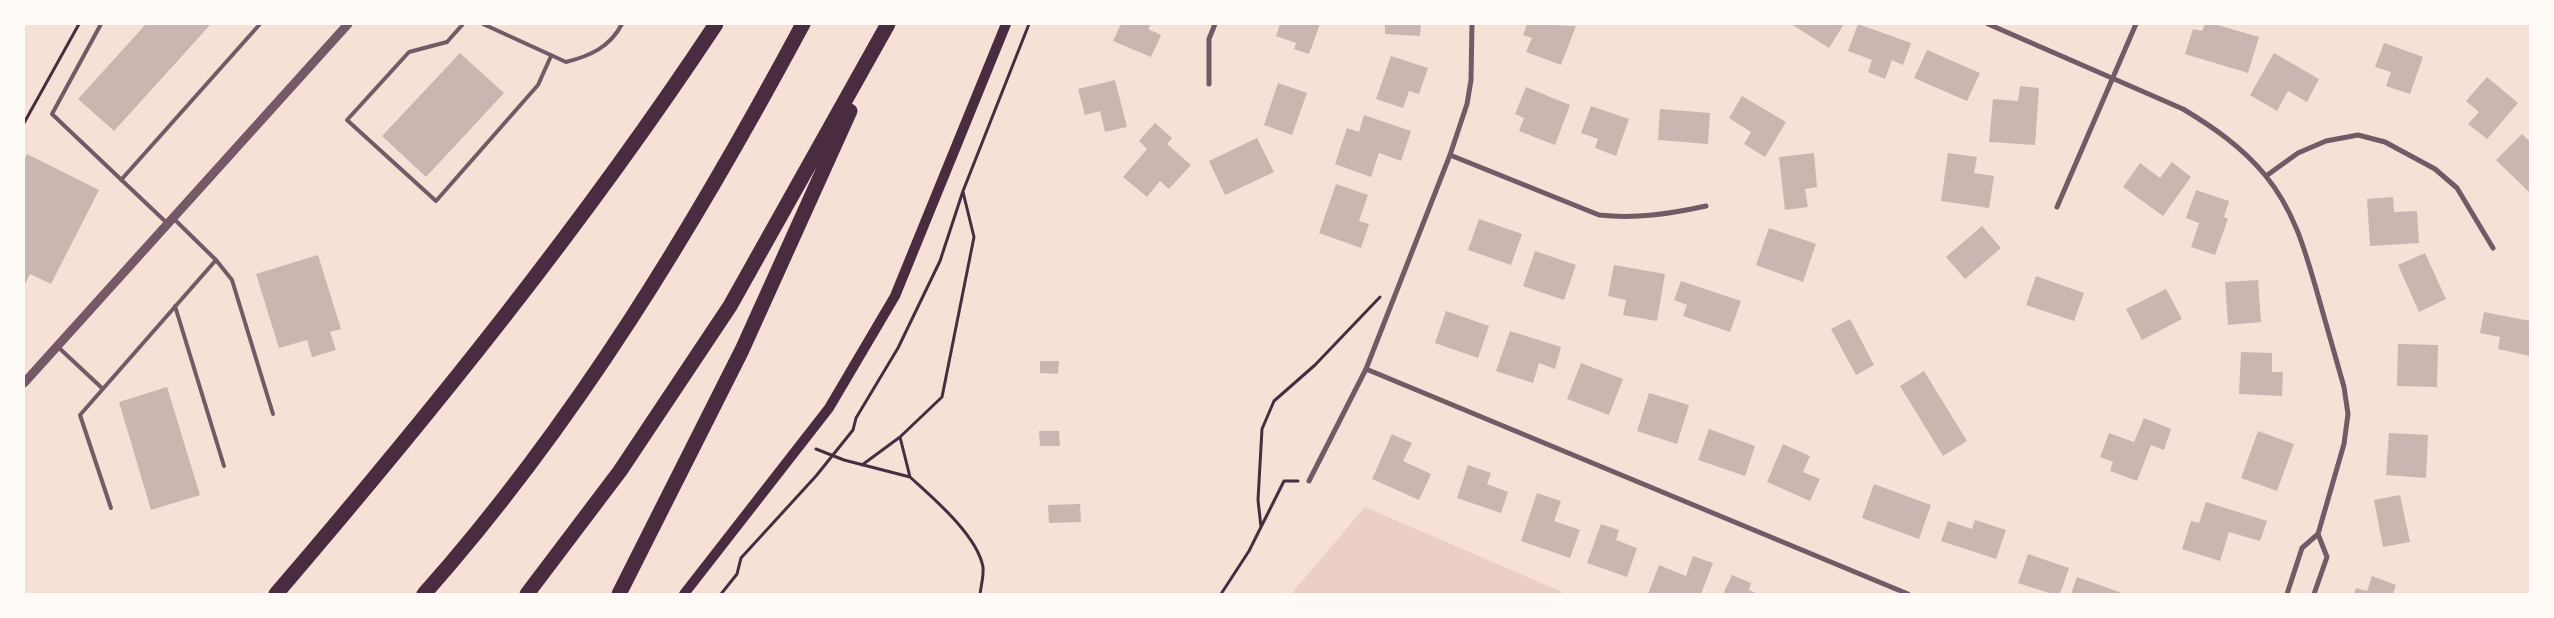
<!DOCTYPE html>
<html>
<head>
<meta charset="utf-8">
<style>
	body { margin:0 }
	#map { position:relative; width:2554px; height:618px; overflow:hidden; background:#f7e1d7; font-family:Arial,sans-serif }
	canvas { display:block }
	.frame { position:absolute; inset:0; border:25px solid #fffaf5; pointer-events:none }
</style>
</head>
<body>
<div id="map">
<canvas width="2554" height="618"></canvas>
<div class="frame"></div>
</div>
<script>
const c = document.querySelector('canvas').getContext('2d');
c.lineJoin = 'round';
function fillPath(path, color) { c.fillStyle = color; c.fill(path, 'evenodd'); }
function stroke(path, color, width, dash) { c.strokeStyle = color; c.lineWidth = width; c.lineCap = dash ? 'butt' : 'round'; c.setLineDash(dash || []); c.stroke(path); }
fillPath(new Path2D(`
	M1365 507 1567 594H1291Z`), '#ebcfc5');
fillPath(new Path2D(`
	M146 24H211L114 131 78 99Z
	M1121 24H1151L1148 29 1161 35 1151 57 1113 41Z
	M1280 24H1320L1309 54 1294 49 1296 43 1276 36Z
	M1385 24H1421L1420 36 1385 34Z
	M1527 24 1576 26 1561 65 1526 52 1532 38 1523 35Z
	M1791 24H1844L1829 48Z
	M1858 24 1911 43 1903 65 1892 60 1885 79 1868 72 1872 60 1848 51Z
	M2205 24H2214L2259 37 2248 73 2185 54 2193 29 2202 31Z
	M2384 43 2423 57 2410 94 2386 86 2391 72 2375 67Z
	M1927 50 1980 73 1967 101 1914 78Z
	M460 53 504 93 426 177 382 136Z
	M2274 53 2319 79 2307 102 2288 91 2277 111 2250 95Z
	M1391 56 1428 68 1419 94 1409 91 1403 108 1376 99Z
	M2487 77 2518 103 2487 139 2468 124 2479 112 2466 101Z
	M1115 80 1127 127 1105 132 1100 111 1085 115 1078 89Z
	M1278 83 1307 93 1292 135 1264 125Z
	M2020 86 2039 88 2035 145 1989 142 1993 99 2018 101Z
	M1526 87 1570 105 1555 145 1519 131 1524 118 1515 114Z
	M1742 96 1786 122 1765 157 1744 144 1751 132 1729 118Z
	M1591 106 1629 119 1616 156 1595 148 1598 139 1581 133Z
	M1660 109 1710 113 1708 144 1658 140Z
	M1364 115 1411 131 1401 161 1379 153 1371 177 1335 164 1347 128 1359 132Z
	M1155 123 1172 138 1167 144 1191 165 1169 189 1160 181 1147 197 1123 177 1147 149 1139 141Z
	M2522 134 2530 142V193L2496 160Z
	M1257 138 1274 172 1225 195 1209 161Z
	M1814 153 1817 187 1805 189 1808 207 1785 210 1779 157Z
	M1948 153 1977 157 1974 173 1994 176 1989 208 1941 201Z
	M27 154 99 190 51 284 30 274 24 286V161Z
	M2172 162 2191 177 2163 216 2123 187 2140 163 2160 178Z
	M1336 184 1368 195 1359 221 1369 224 1361 248 1319 233Z
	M2196 190 2229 201 2224 217 2228 219 2215 255 2191 247 2199 223 2186 218Z
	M2393 197 2394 212 2417 211 2419 243 2370 246 2367 199Z
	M1479 219 1522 234 1511 265 1468 250Z
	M1982 226 2001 248 1965 279 1946 257Z
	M1769 228 1816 244 1803 282 1756 265Z
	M1535 251 1576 265 1564 300 1523 286Z
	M2425 253 2446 299 2419 312 2398 265Z
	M318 255 341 329 330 332 336 350 312 357 307 340 279 348 256 274Z
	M1614 265 1665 274 1657 321 1623 315 1626 300 1608 296Z
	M2036 276 2084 293 2074 321 2026 305Z
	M2258 280 2261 322 2228 325 2225 282Z
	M1681 281 1741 301 1730 332 1683 316 1687 305 1674 300Z
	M2166 289 2182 319 2142 340 2126 309Z
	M1446 311 1489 326 1478 358 1435 343Z
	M2484 312 2530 321V356L2498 349 2500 337 2480 333Z
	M1850 319 1874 365 1856 375 1831 329Z
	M1510 331 1561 347 1555 369 1539 363 1533 383 1496 371Z
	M2398 344 2438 345 2437 387 2397 386Z
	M2241 352 2272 353V372H2283L2282 396 2239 394Z
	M1040 361H1059L1058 374 1040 373Z
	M1581 363 1623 379 1609 415 1567 399Z
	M1924 371 1967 441 1943 456 1900 386Z
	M167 387 200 495 151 510 119 402Z
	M1649 393 1689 405 1677 444 1637 431Z
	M2144 418 2171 429 2164 450 2151 445 2137 481 2110 471 2113 462 2100 457 2109 433 2134 442Z
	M1709 429 1755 446 1745 476 1698 460Z
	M1039 431H1059L1060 446H1040Z
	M2258 431 2294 444 2277 491 2241 478Z
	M2389 433 2428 435 2426 478 2386 475Z
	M1392 434 1412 443 1403 461 1431 474 1419 500 1372 479Z
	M1783 444 1810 456 1803 472 1820 479 1810 501 1767 482Z
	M1468 465 1491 473 1487 484 1508 492 1501 513 1457 498Z
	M1874 484 1931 505 1919 539 1862 518Z
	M1537 493 1561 501 1554 521 1580 530 1570 558 1521 541Z
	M2400 495 2410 542 2383 547 2374 500Z
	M2206 502 2267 521 2260 541 2229 532 2220 561 2182 549 2191 521 2199 523Z
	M1080 504 1081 522 1049 523 1048 505Z
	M1975 520 2006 530 1996 559 1941 541 1948 521 1972 529Z
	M1601 524 1619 530 1616 540 1637 548 1627 577 1587 563Z
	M2028 554 2069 568 2060 594H2052L2018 583Z
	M1693 556 1713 563 1701 594H1648L1659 565 1686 576Z
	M1732 575 1751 583 1749 590 1758 594H1723Z
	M2372 576 2396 585 2393 594H2354L2356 588 2367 591Z
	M2077 577 2125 594H2071Z`), '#ccb4b1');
stroke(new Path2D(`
	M24 123 79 24
	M900 437 942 397 974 237 963 192
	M816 449 844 460 910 477 900 437 862 465
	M910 477C933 498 977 535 983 567 984 575 981 586 980 594
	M1261 527 1258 500 1262 429 1274 401 1315 365 1380 297
	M721 594 737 574 741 558 816 476 853 430 856 418 898 348 940 261 963 191 1029 24
	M1221 594 1249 551 1284 481H1298`), '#4a2c40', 3);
stroke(new Path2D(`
	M101 24 52 114 168 224
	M463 24 447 42 409 52 347 120 436 201 538 85 551 56
	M483 24 566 62C590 56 610 47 622 24
	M121 180 260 24
	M216 260 232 280 273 414
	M175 306 224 466
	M57 346 103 389
	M111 508 80 415 216 260 173 218`), '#755966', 4);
stroke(new Path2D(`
	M1988 24 2183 109C2213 127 2242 147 2265 175 2294 210 2305 250 2317 292 2326 324 2335 356 2344 387L2348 414 2344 444 2318 534 2327 557 2314 594
	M1209 84V39L1215 24
	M1450 155 1599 215C1636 219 1669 214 1706 206
	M2266 176 2298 153 2326 141 2358 135 2385 142 2435 169 2457 188 2493 248
	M2057 207 2136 24
	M1366 369 1908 594
	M1309 481 1366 369 1450 155 1467 104 1471 80 1472 24
	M2287 594 2302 548 2318 534`), '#755966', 5);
stroke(new Path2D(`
	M24 383 348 24`), '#755966', 9);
stroke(new Path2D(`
	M684 594 829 408 895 296 1006 24`), '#4a2c40', 10);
stroke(new Path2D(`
	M276 594C432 412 583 225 716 24
	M424 594C576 423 695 225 803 24
	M527 594 620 471 730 306 888 24
	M619 594 742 350 850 111`), '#4a2c40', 15);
</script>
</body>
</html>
